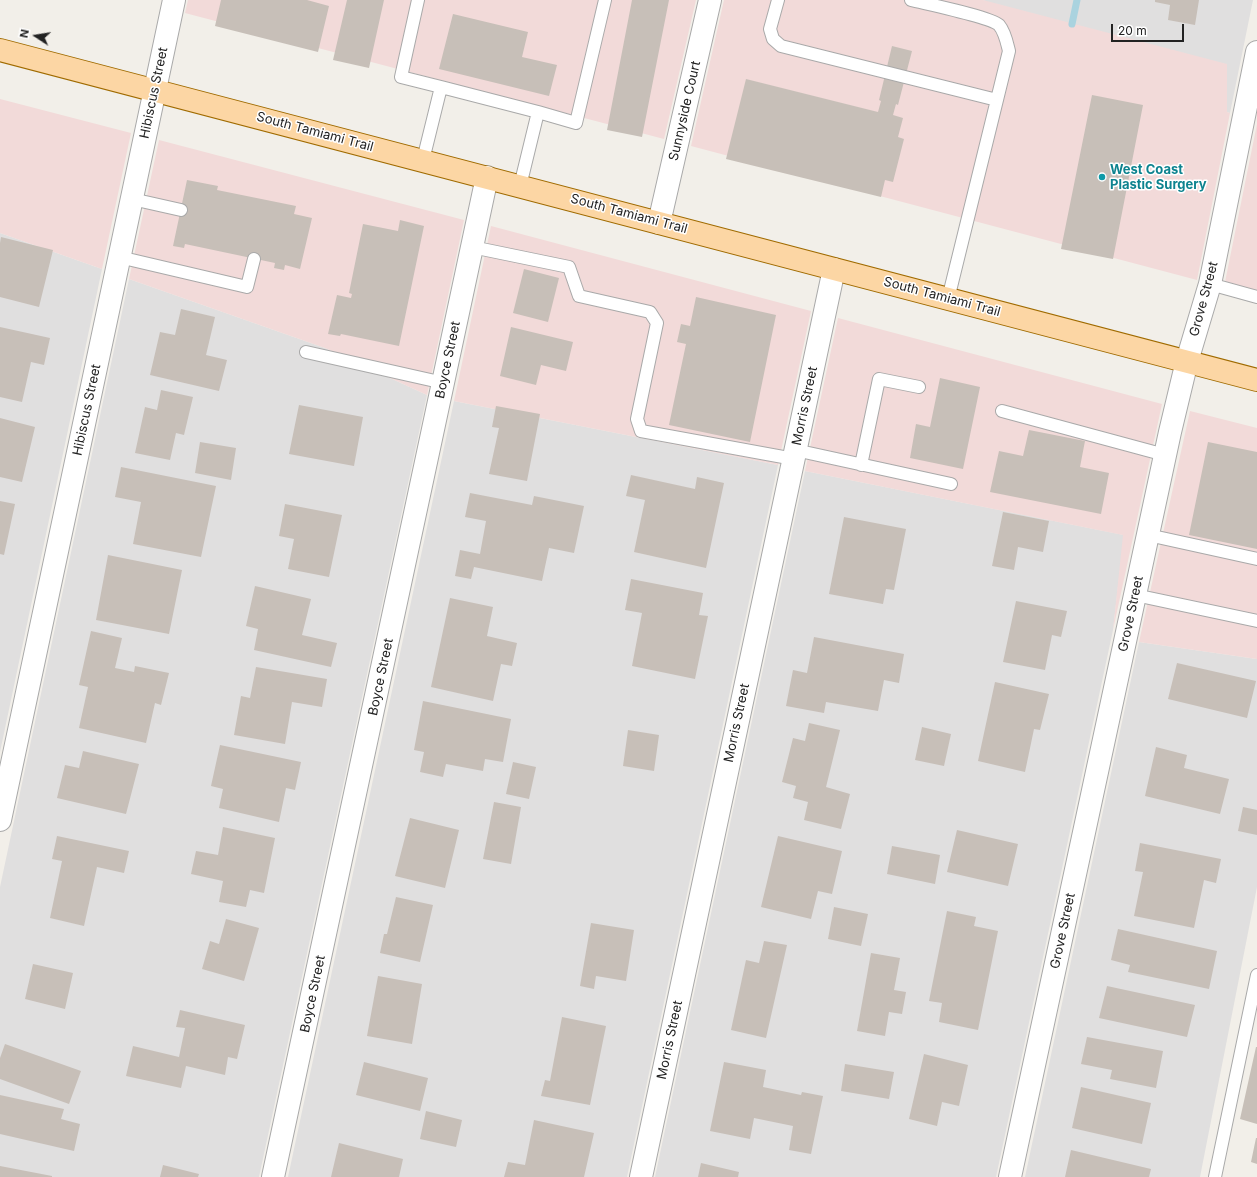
<!DOCTYPE html>
<html>
<head>
<meta charset="utf-8">
<style>
	body { margin:0 }
	#map { position:relative; width:1257px; height:1177px; overflow:hidden; background:#f2efe9; font-family:Inter,sans-serif }
	canvas { display:block }
	.north { position:absolute; left:16px; top:16px; width:40px; height:40px; -webkit-text-stroke:3px #fff; paint-order:stroke; rotate:282deg; font-size:11px; font-weight:700; line-height:16px; text-align:center; color:#222 }
	.north::after { content:''; display:block; margin:auto; width:14px; height:18px; background:#222; clip-path:polygon(50% 0,100% 100%,50% 72%,0 100%) }
	.scale { position:absolute; left:1111px; top:24px; width:73px; height:18px; box-sizing:border-box; border:2px solid #222; border-top:0; padding-left:5px; font-size:12px; line-height:14px; white-space:nowrap; color:#222; -webkit-text-stroke:3px #fff; paint-order:stroke }
</style>
</head>
<body>
<div id="map">
<canvas width="1257" height="1177"></canvas>
<div class="north">N</div>
<div class="scale">20 m</div>
</div>
<script>
const c = document.querySelector('canvas').getContext('2d');
c.lineJoin = 'round';
function fillPath(path, color) { c.fillStyle = color; c.fill(path, 'evenodd'); }
function stroke(path, color, width, dash) { c.strokeStyle = color; c.lineWidth = width; c.lineCap = dash ? 'butt' : 'round'; c.setLineDash(dash || []); c.stroke(path); }
function label(font, color, halo, rows, align = 'center') {
  c.font = font + ' Inter,sans-serif'; c.lineWidth = 3; c.setLineDash([]); c.textBaseline = 'middle'; c.strokeStyle = halo; c.fillStyle = color; for (const [text, x, y, turn = 0] of rows) {
    c.save(); c.translate(x, y); c.rotate((+turn || 0) * Math.PI / 180); c.textAlign = isNaN(turn) ? turn : align; if (halo) c.strokeText(text, 0, 0); c.fillText(text, 0, 0); c.restore();
  }
}
fillPath(new Path2D(`
	M983 0H1253L1230 113 1227 112Z
	M0 233 102 269 0 752Z
	M129 279 325 348 427 395 259 1177H0V887Z
	M454 401 778 465 627 1177H288Z
	M805 471 1124 535 1113 630 996 1177H655Z
	M1139 642 1257 659V887L1200 1177H1025Z`), '#e0dfdf');
fillPath(new Path2D(`
	M188 0H696L664 139 185 13Z
	M724 0H983L1227 64V112L1230 113 1197 280 691 146Z
	M0 99 131 133 102 269 0 233Z
	M1257 124V296L1224 287Z
	M159 140 464 220 427 395 325 348 129 279Z
	M491 226 811 311 778 465 454 401Z
	M838 318 1162 404 1113 630 1123 535 805 471Z
	M1190 411 1257 428V659L1139 642Z`), '#f2dad9');
stroke(new Path2D(`
	M1072 24 1077 0`), '#aad3df', 7);
fillPath(new Path2D(`
	M221 0H307L329 6 318 52 215 26Z
	M347 0H384L369 68 333 60Z
	M632 0H669L642 137 607 130Z
	M1155 0H1199L1195 25 1168 20 1170 5 1155 2Z
	M453 14 528 32 522 57 557 65 549 96 439 69Z
	M892 46 912 51 898 105 896 104 893 115 903 118 898 137 904 139 893 182 885 180 881 197 726 159 746 79 878 112 881 101 879 100Z
	M1092 95 1143 105 1113 259 1061 249Z
	M187 180 218 186 217 190 296 206 294 214 312 218 300 269 285 265 284 270 274 268 275 263 185 244 184 248 173 246Z
	M400 220 424 226 399 346 341 334 340 336 328 334 337 295 351 298 352 294 349 293 363 224 398 231Z
	M1 237 53 250 39 307 0 297V243Z
	M524 269 559 278 548 322 513 313Z
	M696 297 776 315 750 442 669 425 686 344 677 342 681 324 690 326Z
	M181 309 215 317 206 355 227 360 219 391 150 375 160 332 175 335Z
	M0 327 50 338 44 365 31 362 22 402 0 397Z
	M511 327 573 342 566 371 541 365 536 385 500 376Z
	M940 378 980 387 963 469 910 458 916 424 930 427Z
	M161 390 193 397 184 435 176 433 170 460 135 453 145 407 157 410Z
	M299 405 363 417 354 466 289 454Z
	M496 406 540 414 527 481 489 474 499 428 492 427Z
	M0 418 35 427 22 482 0 477Z
	M1029 430 1085 441 1080 467 1109 473 1101 514 990 492 999 451 1023 456Z
	M200 442 236 448 231 480 195 473Z
	M1208 442 1257 452V549L1189 535Z
	M121 467 216 486 201 557 133 544 141 502 115 497Z
	M631 475 695 489 697 477 724 483 706 568 634 552 645 500 626 496Z
	M470 493 532 505 534 496 584 506 574 553 549 548 542 581 474 567 471 579 455 576 460 550 480 554 486 521 465 517Z
	M0 501 15 504 4 555 0 554Z
	M285 504 342 515 329 577 288 569 294 539 279 536Z
	M1003 512 1049 521 1043 552 1018 547 1014 570 992 566Z
	M844 517 906 529 894 590 886 589 883 604 829 594Z
	M108 555 182 570 169 634 96 620Z
	M631 579 703 593 699 615 708 616 695 679 632 666 642 613 625 610Z
	M255 586 311 599 302 635 337 643 331 667 254 650 258 629 246 626Z
	M450 598 493 607 487 636 517 643 512 666 501 664 493 701 431 687Z
	M1016 601 1067 611 1061 637 1052 635 1045 670 1003 662Z
	M91 631 122 638 115 668 134 672 135 666 169 673 161 705 155 703 146 743 79 728 88 687 79 685Z
	M814 637 904 654 899 683 884 680 878 711 826 702 824 713 786 706 793 670 807 673Z
	M1177 663 1256 681 1247 718 1168 699Z
	M256 667 327 679 322 707 292 702 285 744 234 735 241 696 250 698Z
	M995 682 1049 694 1040 730 1034 729 1025 772 978 761Z
	M423 701 511 719 503 762 485 759 483 771 446 764 443 777 420 772 424 752 414 750Z
	M809 723 840 730 826 787 850 794 841 829 804 820 808 802 793 798 796 786 782 782 793 738 805 741Z
	M922 727 951 734 944 766 915 760Z
	M628 730 659 735 654 771 623 766Z
	M220 745 301 762 295 790 286 788 279 822 219 808 223 789 211 786Z
	M1156 747 1187 755 1184 768 1229 779 1220 814 1145 796Z
	M83 751 139 764 126 814 57 798 65 765 79 768Z
	M513 762 536 767 529 799 506 794Z
	M494 802 521 807 511 864 483 859Z
	M1243 807 1257 810V835L1238 831Z
	M410 818 459 830 445 888 395 876Z
	M223 827 275 838 264 893 250 890 246 907 219 902 223 881 191 874 196 851 218 855Z
	M957 830 1018 844 1008 886 947 872Z
	M57 836 129 851 124 873 97 867 84 926 50 918 62 861 52 859Z
	M778 836 842 851 832 894 818 891 811 919 761 907Z
	M1140 843 1221 859 1216 883 1204 880 1194 928 1134 916 1143 872 1135 871Z
	M892 846 940 855 935 884 887 874Z
	M396 897 433 905 420 962 380 953 384 934H387Z
	M834 907 868 914 861 946 828 939Z
	M947 911 976 917 974 926 998 931 978 1030 939 1022 942 1003 929 1001Z
	M226 919 259 928 244 981 202 969 210 941 219 944Z
	M591 923 634 930 626 981 596 976 594 989 580 986Z
	M1118 929 1217 951 1209 989 1128 972 1130 965 1111 960Z
	M764 941 787 945 766 1038 731 1030 746 960 759 963Z
	M871 953 900 958 894 990 906 992 902 1014 889 1012 885 1036 857 1031Z
	M33 964 73 973 65 1009 25 999Z
	M378 976 422 984 412 1044 367 1036Z
	M1107 986 1195 1005 1187 1037 1099 1018Z
	M180 1010 245 1025 237 1059 228 1057 225 1075 186 1066 181 1088 126 1076 133 1046 179 1057 185 1028 176 1027Z
	M562 1017 606 1026 590 1105 541 1096 545 1080 550 1081Z
	M1087 1037 1163 1051 1156 1088 1110 1079 1112 1070 1081 1064Z
	M5 1044 81 1071 69 1104 0 1079V1058Z
	M1256 1047H1257V1124L1240 1119Z
	M924 1054 968 1065 959 1106 942 1102 937 1126 909 1119Z
	M364 1062 428 1078 420 1111 356 1095Z
	M724 1062 766 1070 763 1087 801 1095 802 1092 823 1096 811 1154 789 1150 793 1126 754 1118 750 1139 710 1131Z
	M845 1064 894 1072 889 1099 841 1091Z
	M1081 1087 1151 1103 1142 1144 1072 1128Z
	M0 1095 64 1109 61 1119 80 1124 74 1151 0 1134Z
	M426 1111 462 1120 456 1147 420 1139Z
	M534 1120 594 1133 584 1177H504L508 1162 525 1165Z
	M1256 1138H1257V1164L1251 1162Z
	M339 1143 403 1159 399 1177H331Z
	M1071 1150 1151 1169 1149 1177H1065Z
	M701 1163 739 1172 738 1177H698Z
	M163 1165 199 1174 198 1177H160Z
	M0 1166 52 1176V1177H0Z`), '#c7bfb8');
const lane = new Path2D(`
	M418 0 401 77 441 87 423 160
	M778 0 770 29 773 39 781 46 997 100
	M911 0C927 4 990 17 999 25 1005 32 1007 43 1009 51L948 299
	M441 87 538 112
	M520 186 538 112 576 123 605 0
	M132 199 181 210
	M472 247 569 267 579 296 650 312 657 323 637 419 641 431 794 459
	M119 257 247 287 254 259
	M1210 284 1257 297
	M306 352 444 383
	M1002 411 1165 455
	M795 450 951 484
	M861 465 879 379 919 387
	M1148 535 1257 559
	M1135 595 1257 621
	M1215 1177 1257 975`);
const street = new Path2D(`
	M659 223 710 0
	M0 820 174 0
	M273 1177 487 177
	M641 1177 834 269
	M1010 1177 1170 432 1187 361 1210 284 1257 52`);
const primary = new Path2D(`
	M0 50 1257 380`);
stroke(lane, '#a9a9a9', 14);
stroke(street, '#a9a9a9', 24);
stroke(primary, '#a06b00', 24);
stroke(lane, '#fff', 12);
stroke(street, '#fff', 22);
stroke(primary, '#fcd6a4', 22);
for (const [x, y, r, color] of [
	[1102,177,4,"#0f9aa8"]
]) { const dot = new Path2D(); dot.arc(x, y, r, 0, 2 * Math.PI); c.fillStyle = color; c.fill(dot); stroke(dot, '#fff', 1.5); }
label('13px', '#222', '#fff', [
	["Hibiscus Street",154,93,-78],
	["Sunnyside Court",685,111,-77],
	["South Tamiami Trail",315,132,15],
	["South Tamiami Trail",629,214,15],
	["South Tamiami Trail",942,297,15],
	["Grove Street",1204,299,-75],
	["Boyce Street",448,360,-78],
	["Morris Street",805,406,-78],
	["Hibiscus Street",87,410,-78],
	["Grove Street",1131,614,-78],
	["Boyce Street",381,677,-78],
	["Morris Street",737,723,-78],
	["Grove Street",1063,931,-78],
	["Boyce Street",313,994,-78],
	["Morris Street",670,1040,-78]
]);
label('bold 13px', '#0d838f', '#fff', [
	["West Coast",1110,170],
	["Plastic Surgery",1110,185]
], 'left');
</script>
</body>
</html>
